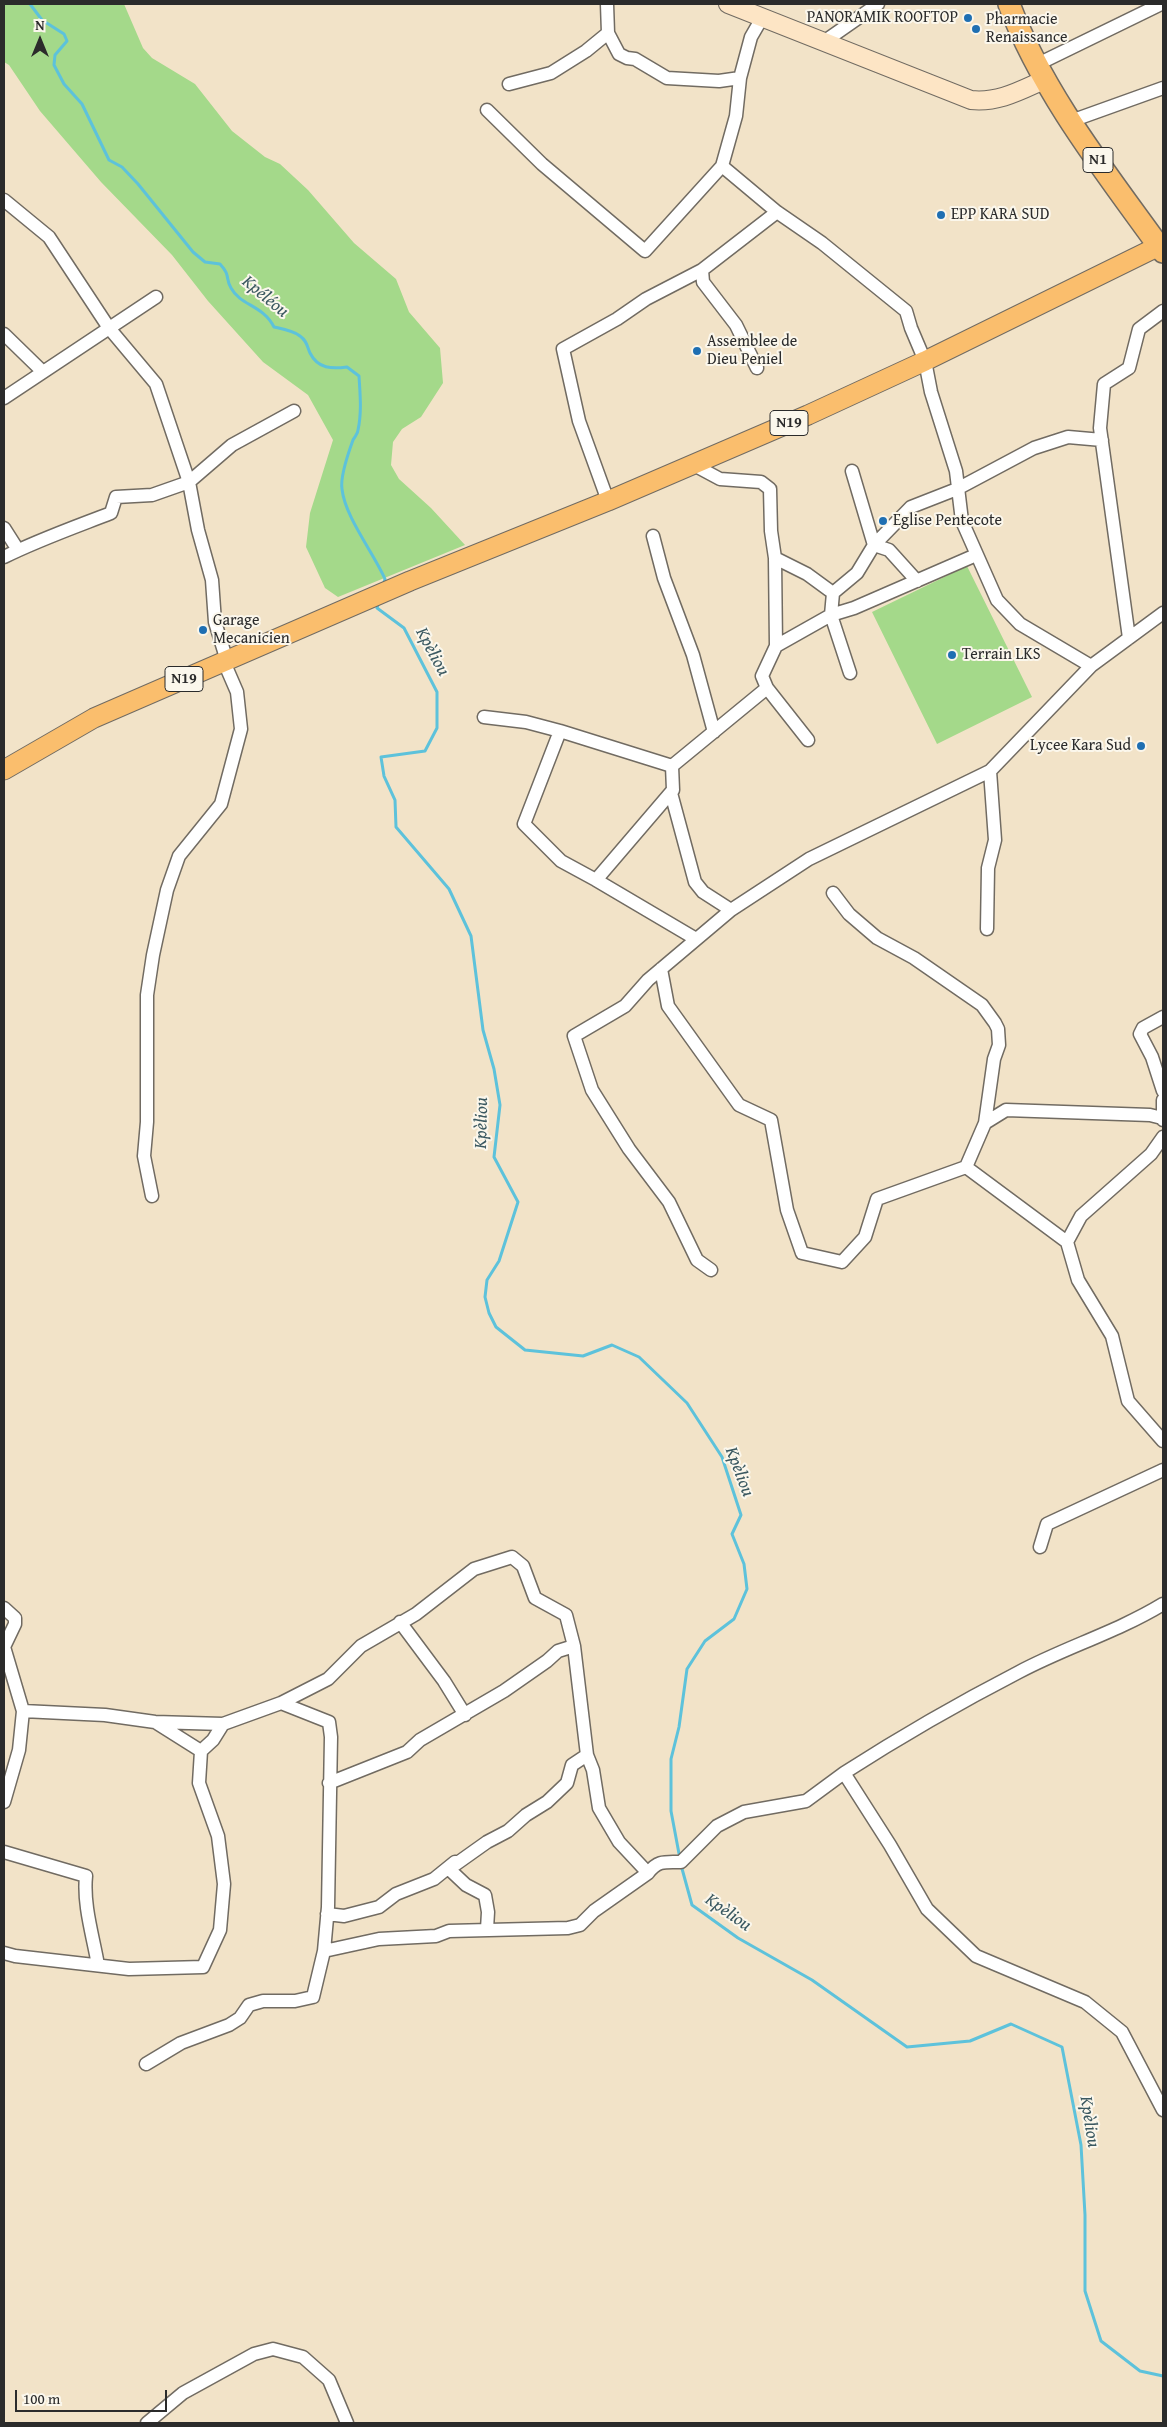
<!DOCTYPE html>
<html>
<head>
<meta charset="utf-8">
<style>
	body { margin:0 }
	#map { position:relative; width:1167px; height:2427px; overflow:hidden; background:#f2e3c8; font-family:"Gentium Book Plus",serif }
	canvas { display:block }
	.frame { position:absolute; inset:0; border:5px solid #2b2b2b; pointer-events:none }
	.north { position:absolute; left:15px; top:15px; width:50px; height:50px; -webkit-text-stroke:4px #fbf7ec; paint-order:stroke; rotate:0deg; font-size:14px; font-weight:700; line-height:20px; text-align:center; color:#2b2b2b }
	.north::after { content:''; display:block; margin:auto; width:18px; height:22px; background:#2b2b2b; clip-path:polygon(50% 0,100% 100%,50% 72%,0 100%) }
	.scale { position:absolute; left:15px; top:2390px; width:152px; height:22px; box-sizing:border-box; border:2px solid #2b2b2b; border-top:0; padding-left:6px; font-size:15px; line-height:18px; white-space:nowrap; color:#2b2b2b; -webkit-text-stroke:4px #fbf7ec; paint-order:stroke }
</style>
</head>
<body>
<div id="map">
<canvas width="1167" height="2427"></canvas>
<div class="frame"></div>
<div class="north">N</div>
<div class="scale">100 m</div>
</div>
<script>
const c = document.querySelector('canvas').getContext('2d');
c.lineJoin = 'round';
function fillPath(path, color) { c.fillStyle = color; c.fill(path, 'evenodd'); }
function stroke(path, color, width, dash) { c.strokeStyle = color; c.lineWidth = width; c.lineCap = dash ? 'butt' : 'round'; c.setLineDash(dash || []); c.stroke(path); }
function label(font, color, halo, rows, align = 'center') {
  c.font = font + ' "Gentium Book Plus",serif'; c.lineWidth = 4; c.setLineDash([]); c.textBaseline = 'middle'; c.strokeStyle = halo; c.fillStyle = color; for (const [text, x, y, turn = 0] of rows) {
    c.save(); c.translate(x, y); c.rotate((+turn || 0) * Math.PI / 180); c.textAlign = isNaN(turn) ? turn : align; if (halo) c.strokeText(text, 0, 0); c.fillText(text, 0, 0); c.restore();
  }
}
fillPath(new Path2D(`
	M4 4H124L143 48 152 58 195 84 232 131 265 157 280 164 308 190 354 243 396 279 409 312 440 348 443 383 421 417 402 429 393 442 391 465 399 479 431 508 465 545 338 597 325 588 306 547 310 513 333 440 308 395 263 362 208 301 172 255 101 182 40 111 9 65 4 62Z
	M967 566 1032 697 937 744 872 612Z`), '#a4d98a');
stroke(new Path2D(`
	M30 4 42 20 64 34 67 41 55 55 54 65 64 84 82 104 109 160 122 167 138 184 193 252 205 262 220 264C231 276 225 278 231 288 241 306 263 305 274 327 283 329 294 331 300 336 307 341 307 346 310 353 318 369 332 369 347 367L359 376C360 393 362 412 358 430 358 434 355 436 353 440 349 451 340 477 342 489 345 517 373 552 385 579L383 586
	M379 601 377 608 404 628 437 692V728L425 751 381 757 384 776 395 800 396 827 449 889 471 936 483 1030 494 1069 500 1105 494 1157 518 1202 499 1261 487 1280 485 1297 489 1313 496 1327 525 1350 583 1356 612 1345 639 1357 687 1403 722 1457 741 1515 732 1534 744 1564 747 1589 734 1619 705 1641 687 1669 679 1727 671 1759V1811L680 1859
	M681 1865 692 1905 738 1938 812 1980 907 2047 970 2041 1011 2024 1062 2047 1081 2145 1085 2215V2291L1101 2341 1140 2371 1163 2376`), '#5dc2db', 3);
const street = new Path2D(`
	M608 33 619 54 627 58 635 59 667 78 719 81 740 78
	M825 41 878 4
	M1038 64 1161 4
	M509 84 551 73 586 51 608 33 607 4
	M487 110 542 164 645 251 722 166 736 116 740 78 751 37 762 18
	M1071 121 1163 88
	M722 166 777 212 822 243 906 311 911 328 925 361 931 392 956 471 962 521 997 600 1020 624 1091 666
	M4 200 49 237 109 328 156 384 189 482 198 530 212 580 215 622 227 661
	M702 270 703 282 736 325 757 368
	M4 334 43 372
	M4 398 156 297
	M692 464 720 479 761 482 770 489 771 531 775 558 776 646
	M852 471 874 545
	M608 501 579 421 563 349 617 319 646 299 702 270 777 212
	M4 528 18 550
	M653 536 664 578 693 655 714 732
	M874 545 889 550 917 581
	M4 557C38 540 75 527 111 513L116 497 152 495 189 482 232 445 294 411
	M775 558 807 574 833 593
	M1129 638 1100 428 1104 384 1129 368 1139 329 1163 311
	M850 673 831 615 833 593 857 573 874 545 911 507 957 489 1034 448 1068 437 1102 440
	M767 688 808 740
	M484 717 526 722 560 731
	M671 793 695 882 703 892 731 910
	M596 880 561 861 524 824 560 731 672 766
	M987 929 988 868 995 840 990 771
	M696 939 596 880 673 790 672 766 767 688 762 676 776 646 831 615 854 608 976 555
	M661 969 668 1006 739 1105 771 1120 787 1210 802 1253 842 1262 865 1237 877 1199 966 1167 985 1123 994 1059 999 1045 998 1029 995 1023 982 1005 914 958 877 938 849 914 833 893
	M1163 1017 1143 1028 1140 1034 1152 1057 1163 1091
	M1163 1100V1120
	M985 1123 1006 1110 1150 1115 1162 1118
	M966 1167 1067 1242 1078 1280 1112 1336 1128 1401 1163 1441
	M152 1196 144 1156 147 1122V995L153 955 167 890 179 856 221 804 241 729 237 692 224 662
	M1067 1242 1081 1216 1151 1154 1163 1137
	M711 1270 697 1260 669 1202 629 1149 592 1090 574 1036 625 1006 648 980 731 910 809 859 990 771 1091 666 1163 613
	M1040 1547 1047 1524 1163 1470
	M1163 1604C1117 1632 1066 1647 1019 1672 959 1703 900 1737 844 1773L890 1845 927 1909 976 1956 1085 2002 1122 2032 1163 2110
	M4 1608 15 1618V1624L4 1647 23 1711 19 1750 4 1802
	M400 1622 444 1681 465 1715
	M281 1703 328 1679 361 1646 416 1614 474 1569 512 1557 523 1566 535 1598 566 1615 574 1646 587 1755 593 1770 599 1808 619 1842 648 1873
	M23 1711 105 1715 155 1722 223 1724 281 1703 329 1722 331 1737 328 1907 324 1951 313 1997 295 2001H263L249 2005 240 2018 229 2025 181 2043 146 2064
	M201 1751 213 1740 223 1724
	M329 1783 407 1752 420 1740 504 1691 547 1661 558 1651 574 1646
	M4 1852 86 1876C83 1905 93 1936 98 1965
	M327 1914 344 1916 379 1907 396 1894 434 1879 455 1862
	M487 1929 488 1912 485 1895 466 1885 449 1869 487 1842 508 1831 526 1815 547 1802 567 1783 572 1765 587 1755
	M324 1951 379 1939 436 1936 449 1931 568 1928 580 1925 594 1911 648 1873C658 1860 665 1862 681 1862L717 1826 744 1812 806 1801 844 1773
	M4 1953 15 1956 129 1969 203 1967 220 1930 224 1884 218 1836 199 1783 201 1751 155 1722
	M147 2423 183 2393 254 2354 273 2349 303 2357 329 2380 347 2423`);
const secondary = new Path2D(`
	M728 4 971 100C999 103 1021 90 1046 79`);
const primary = new Path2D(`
	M4 770 94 718 410 581 608 501 808 415 925 361 1159 246`);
const highway = new Path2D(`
	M1009 4C1043 94 1107 174 1163 252`);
stroke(street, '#716b62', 15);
stroke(secondary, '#716b62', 20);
stroke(primary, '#716b62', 21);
stroke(highway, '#716b62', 24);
stroke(street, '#fff', 12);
stroke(secondary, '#fde5c5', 18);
stroke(primary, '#fabe6d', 19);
stroke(highway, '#fabe6d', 21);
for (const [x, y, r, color] of [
	[968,18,5,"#1f6fb2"],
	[976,29,5,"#1f6fb2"],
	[941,215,5,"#1f6fb2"],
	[697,351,5,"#1f6fb2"],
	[883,521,5,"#1f6fb2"],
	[203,630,5,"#1f6fb2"],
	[952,655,5,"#1f6fb2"],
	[1141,746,5,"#1f6fb2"]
]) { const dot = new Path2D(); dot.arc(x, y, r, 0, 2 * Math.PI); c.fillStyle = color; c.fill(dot); stroke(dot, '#fbf7ec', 2); }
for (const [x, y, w] of [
	[1098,160,30],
	[789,423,38],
	[184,679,38]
]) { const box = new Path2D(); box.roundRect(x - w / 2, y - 12.5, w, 25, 4); c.fillStyle = '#fbf7ec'; c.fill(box); stroke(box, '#2b2b2b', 1); }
label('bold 15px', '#2b2b2b', null, [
	["N1",1098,160],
	["N19",789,423],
	["N19",184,679]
]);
label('16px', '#2b2b2b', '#fbf7ec', [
	["PANORAMIK ROOFTOP",958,18,"right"],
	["Pharmacie",986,20],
	["Renaissance",986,38],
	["EPP KARA SUD",951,215],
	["Assemblee de",707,342],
	["Dieu Peniel",707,360],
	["Eglise Pentecote",893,521],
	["Garage",213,621],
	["Mecanicien",213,639],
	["Terrain LKS",962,655],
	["Lycee Kara Sud",1131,746,"right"]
], 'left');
label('italic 18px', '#3a5860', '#fbf7ec', [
	["Kpéléou",265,297,40],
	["Kpèliou",432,652,62],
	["Kpèliou",482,1123,-89],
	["Kpèliou",739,1472,69],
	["Kpèliou",728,1913,35],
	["Kpèliou",1089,2122,81]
]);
</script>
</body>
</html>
